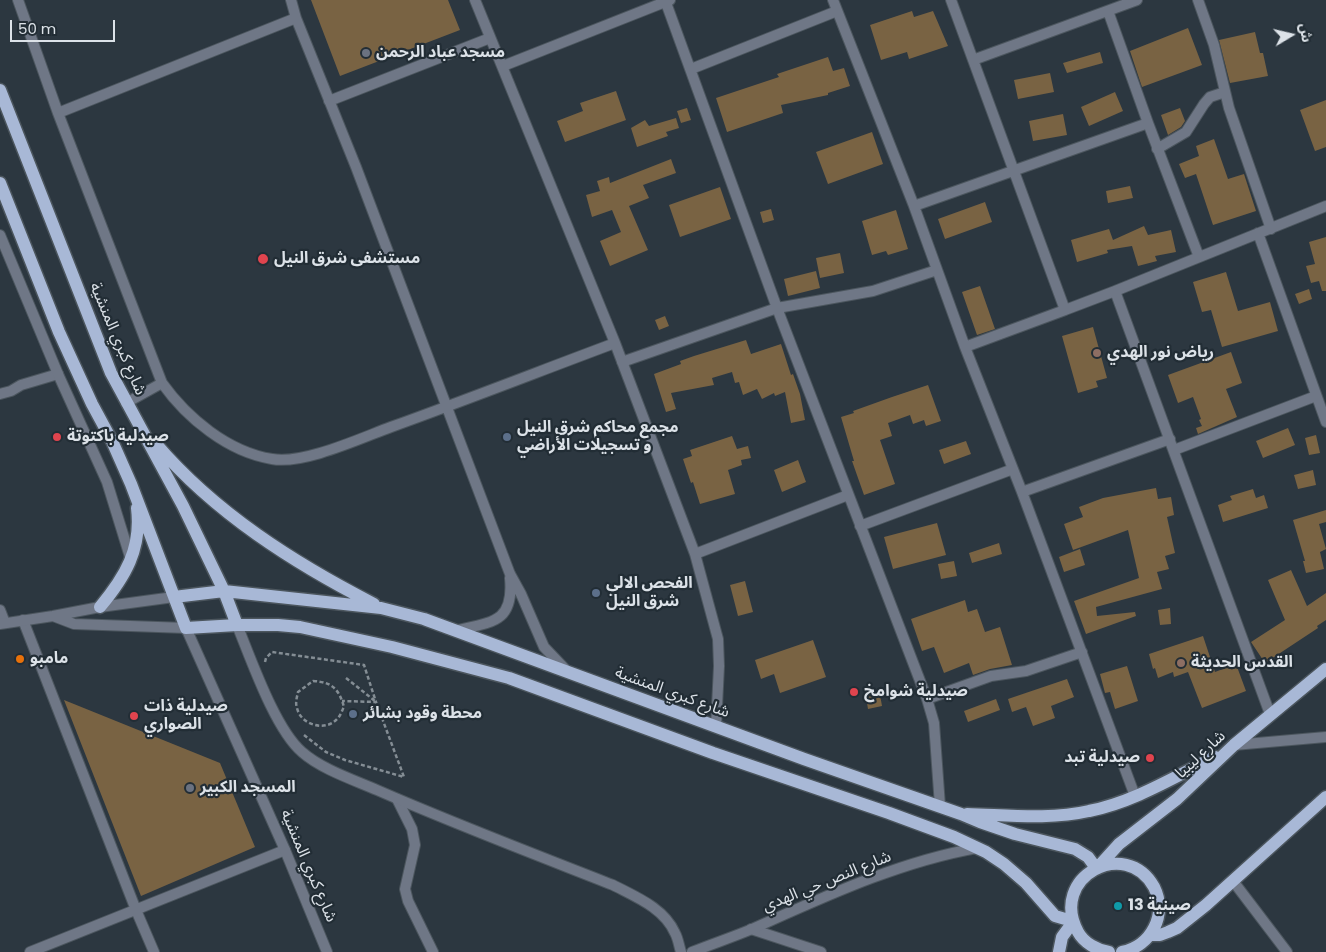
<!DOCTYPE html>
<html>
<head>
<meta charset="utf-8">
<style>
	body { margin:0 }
	#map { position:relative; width:1326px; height:952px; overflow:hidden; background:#2c3740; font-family:Poppins,"Noto Sans Arabic",sans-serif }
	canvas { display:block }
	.north { position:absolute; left:1266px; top:10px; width:50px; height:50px; -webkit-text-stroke:4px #222d35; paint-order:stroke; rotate:81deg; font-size:14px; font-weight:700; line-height:20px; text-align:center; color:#dce2e8 }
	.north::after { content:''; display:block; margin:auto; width:18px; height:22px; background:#dce2e8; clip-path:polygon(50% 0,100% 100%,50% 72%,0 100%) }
	.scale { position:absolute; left:10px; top:20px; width:105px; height:22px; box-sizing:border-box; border:2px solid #dce2e8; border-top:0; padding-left:6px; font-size:15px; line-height:18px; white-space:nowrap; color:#dce2e8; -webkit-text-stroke:4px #222d35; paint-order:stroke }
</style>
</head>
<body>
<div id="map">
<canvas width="1326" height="952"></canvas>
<div class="north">ش</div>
<div class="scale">50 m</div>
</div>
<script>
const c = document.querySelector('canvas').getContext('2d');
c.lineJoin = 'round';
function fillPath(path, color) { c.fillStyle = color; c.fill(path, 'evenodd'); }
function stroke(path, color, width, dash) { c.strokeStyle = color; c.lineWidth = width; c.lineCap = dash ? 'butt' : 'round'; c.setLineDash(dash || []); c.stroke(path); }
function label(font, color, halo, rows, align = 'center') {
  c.font = font + ' Poppins,"Noto Sans Arabic",sans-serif'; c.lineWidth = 4.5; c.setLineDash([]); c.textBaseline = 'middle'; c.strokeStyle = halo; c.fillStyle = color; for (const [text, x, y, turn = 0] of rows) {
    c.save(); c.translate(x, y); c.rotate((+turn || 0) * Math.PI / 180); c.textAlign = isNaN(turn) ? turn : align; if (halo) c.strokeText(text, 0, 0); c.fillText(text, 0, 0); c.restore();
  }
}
fillPath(new Path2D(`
	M311 0H448L460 30 340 76Z
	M912 11 914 17 933 11 948 46 909 59 907 52 881 60 870 25Z
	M1188 28 1202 65 1142 87 1130 51Z
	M1255 32 1260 53H1263L1268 76 1230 83 1219 40Z
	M1100 52 1103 63 1067 73 1063 63Z
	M828 57 833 71 844 68 850 86 828 93V95L781 105 783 113 727 132 716 98 779 77 777 74Z
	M1050 73 1054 92 1018 99 1014 80Z
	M616 91 626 120 565 142 557 121 583 111 580 103Z
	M1115 92 1123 111 1089 126 1081 107Z
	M1326 100V147L1315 151 1300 110Z
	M687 108 691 120 681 123 677 111Z
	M1180 108 1185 121 1181 127 1168 135 1161 115Z
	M1063 114 1067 135 1033 141 1029 121Z
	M676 118 679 128 666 132 668 136 637 147 631 128 645 120 649 126Z
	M872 132 883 164 828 184 816 152Z
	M1214 139 1228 179 1244 174 1256 211 1213 225 1196 174 1185 178 1179 164 1199 156 1196 146Z
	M671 159 676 173 643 185 649 198 629 206 648 250 610 266 600 241 621 232 612 210 592 217 586 195 600 191 597 181 609 177 610 183Z
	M1130 186 1133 198 1108 203 1106 191Z
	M720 187 731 219 680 237 669 205Z
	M985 202 992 222 945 239 938 219Z
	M771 209 774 220 763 223 760 212Z
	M896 210 908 249 888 255 886 251 872 255 862 221Z
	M1144 226 1148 235 1171 230 1176 252 1155 256 1157 261 1138 266 1132 246 1107 250 1108 253 1077 262 1071 240 1109 229 1113 240Z
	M1326 237V291H1322L1319 281 1311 283 1306 266 1315 264 1309 242Z
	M840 253 844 273 820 278 816 258Z
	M816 271 820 288 788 296 784 279Z
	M1226 272 1238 311 1270 302 1278 331 1222 347 1211 310 1202 312 1193 282Z
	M980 286 995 329 977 335 962 292Z
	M1309 289 1312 299 1299 304 1295 294Z
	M665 316 669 326 659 330 655 320Z
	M1093 327 1107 378 1096 381 1098 387 1078 393 1062 336Z
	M746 340 751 354 781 344 791 375 793 374 800 394 805 420 791 423 785 392 775 396 774 393 762 399 757 389 743 395 739 382 735 383 732 372 712 378 714 385 671 393 676 409 666 412 654 374 681 364 680 361 694 356Z
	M1231 352 1242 383 1226 389 1237 417 1198 434 1196 428 1202 426 1199 420 1201 419 1193 397 1178 403 1168 375Z
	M928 385 941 421 926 426 924 420 913 424 910 415 888 423 892 436 880 440 895 484 864 495 852 461H854L841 417 854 413 853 411 892 397Z
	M1288 428 1295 445 1263 458 1256 441Z
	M1316 435 1320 453 1309 455 1305 438Z
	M732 436 737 449 748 446 751 458 741 460 742 465 728 470 735 494 700 504 693 482 691 483 683 459 692 456 690 450Z
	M966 441 971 454 944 464 939 450Z
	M798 460 806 482 782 492 774 470Z
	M1313 470 1316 485 1298 489 1294 475Z
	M1156 488 1158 499 1171 497 1174 515 1167 517 1175 553 1165 556 1169 569 1157 572 1162 589 1096 607 1097 616 1135 612 1136 616 1086 634 1074 601 1139 578 1128 530 1073 550 1064 524 1083 517 1079 507 1103 498Z
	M1253 489 1256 498 1264 495 1268 508 1223 522 1218 505 1232 500 1230 496Z
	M1326 510V522L1319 524 1326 549 1320 552 1324 569 1306 573 1303 561H1305L1293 520Z
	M937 523 946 555 893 569 884 537Z
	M999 543 1002 554 972 563 969 553Z
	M1080 549 1085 565 1064 572 1059 557Z
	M954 561 957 576 941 579 938 564Z
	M1291 570 1307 606 1326 593V620L1317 626 1318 628 1265 663 1251 642 1285 620 1268 580Z
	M745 581 753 612 738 616 730 585Z
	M965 600 968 612 977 609 985 632 1000 627 1012 665 990 669 973 675 969 663 944 673 934 647 922 651 911 619Z
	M1170 608 1171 624 1160 625 1158 610Z
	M1203 636 1215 672 1236 664 1246 691 1202 708 1188 672 1174 677 1173 672 1158 678 1155 668 1153 669 1149 654Z
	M813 640 826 677 780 693 774 674 761 679 755 660Z
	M1127 666 1138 701 1115 709 1110 692 1105 693 1100 674Z
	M1067 679 1074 697 1051 706 1055 718 1033 726 1026 707 1012 712 1008 699Z
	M880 695 882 706 868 709 866 697Z
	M996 699 1000 710 968 722 964 711Z
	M64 700 220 763 255 847 141 896Z`), '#796343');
const minor = new Path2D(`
	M18 0 58 113 162 383C187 418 228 452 272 459 303 465 361 438 391 427 466 400 540 371 615 343
	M291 0 296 18 356 167 510 574 521 594 544 647 566 670
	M475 0 615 343 695 554 718 639 719 666 716 727
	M665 0 777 308 927 699 934 723 940 806
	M833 0 914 206 965 347 1022 492 1135 796
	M951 0 1065 310 1115 291 1270 714
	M1198 0 1214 45 1229 108 1271 229
	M1108 11 1148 123 1199 257
	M973 60 1137 0
	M503 66 670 0
	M691 69 837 11
	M329 101 490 38
	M58 113 296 18
	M1157 149 1186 132 1204 104 1210 97 1225 92
	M914 206 1148 123
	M1258 233 1326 422
	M1115 291 1326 206
	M965 347 1065 310
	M622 362 777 308 873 291 937 270
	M0 394 11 391 21 385 58 374
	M126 403 162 383
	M1174 450 1316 396
	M1022 492 1170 439
	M860 526 1013 469
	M695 554 848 495
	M0 610 5 623
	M23 620 136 910 154 952
	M458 630C494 622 514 621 510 578
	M927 699 991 676 1026 671 1082 652
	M397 799 412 829 415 845 405 889 408 901 433 952
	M1233 881 1287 952
	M751 929 821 952
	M30 952 285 850`);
const tertiary = new Path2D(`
	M0 235 58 374 107 482 131 560
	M53 616 74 624 186 628 285 850 327 952
	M0 624 53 616 100 607 174 597
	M237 625C251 659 275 729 302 752 321 769 354 780 377 790 455 824 534 854 613 885 636 897 664 908 675 933 678 938 679 946 681 952
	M1234 745 1326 737
	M692 952C712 944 733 937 752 929 824 897 898 862 977 848`);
const primary = new Path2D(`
	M0 90 111 373 183 506 224 591 237 625
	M0 183 59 332 92 404 112 441 131 484 186 628 237 625H278L300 627 392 647 509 678 713 753 889 813 954 837 986 852 1004 864 1026 883 1055 916 1072 921
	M156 444C215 513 294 563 374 604
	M174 597 224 591 381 608 424 619 804 759 961 814 980 822 1015 834 1075 849 1088 857 1096 868
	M100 607C125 577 142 549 137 508
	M967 814C1007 815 1050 820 1089 811 1134 802 1174 777 1215 757
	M1099 866 1119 844 1177 799 1234 745 1326 669
	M1150 935H1160L1168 932 1177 928 1206 905 1326 797
	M1059 952 1062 937 1073 922
	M1109 952C1097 950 1084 943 1078 932 1048 877 1126 836 1154 887 1168 915 1151 946 1122 952`);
stroke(minor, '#4c565e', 12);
stroke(tertiary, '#4c565e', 12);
stroke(primary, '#4c565e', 15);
stroke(new Path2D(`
	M265 662 266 658 272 652 364 665 376 702
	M346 678 375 701
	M313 681C332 682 339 689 344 707 342 710 341 715 338 718 327 732 301 726 297 708 295 703 297 697 298 692Z
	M304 735 326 752 345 760 404 777 376 702 342 701`), '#848d94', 2.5, [4, 2.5]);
stroke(minor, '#6f7786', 10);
stroke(tertiary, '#6f7786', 10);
stroke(primary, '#a8b8d6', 12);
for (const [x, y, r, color] of [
	[366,53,5,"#6b7280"],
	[263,259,6,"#e0444e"],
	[1097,353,5,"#8d6e63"],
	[57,437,5,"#e0444e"],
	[507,437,5,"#5c6f8a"],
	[596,593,5,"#5c6f8a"],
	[20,659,5,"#e8710a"],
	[1181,663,5,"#8d6e63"],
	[854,692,5,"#e0444e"],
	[353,714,5,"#5c6f8a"],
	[134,716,5,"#e0444e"],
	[1150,758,5,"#e0444e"],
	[190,788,5,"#6b7280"],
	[1118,906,5,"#0f9aa8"]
]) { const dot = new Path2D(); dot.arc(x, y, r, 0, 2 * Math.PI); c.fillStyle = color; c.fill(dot); stroke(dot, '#222d35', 2); }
label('bold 16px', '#dce2e8', '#222d35', [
	["مسجد عباد الرحمن",376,53],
	["مستشفى شرق النيل",274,259],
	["رياض نور الهدي",1107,353],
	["مجمع محاكم شرق النيل",517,428],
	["و تسجيلات الأراضي",517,446],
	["صيدلية باكتوتة",67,437],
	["الفحص الالي",606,584],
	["شرق النيل",606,602],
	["مامبو",30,659],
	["القدس الحديثة",1191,663],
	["صيدلية شوامخ",864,692],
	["صيدلية ذات",144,707],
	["الصواري",144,725],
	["محطة وقود بشائر",363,714],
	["صيدلية تبد",1140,758,"right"],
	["المسجد الكبير",200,788],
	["صينية 13",1128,906]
], 'left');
label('16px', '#dce2e8', '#222d35', [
	["شارع كبري المنشية",117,339,67],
	["شارع كبري المنشية",672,693,20],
	["شارع ليبيا",1201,755,-43],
	["شارع كبري المنشية",308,866,67],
	["شارع النص حي الهدي",827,882,-22]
]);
</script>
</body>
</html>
